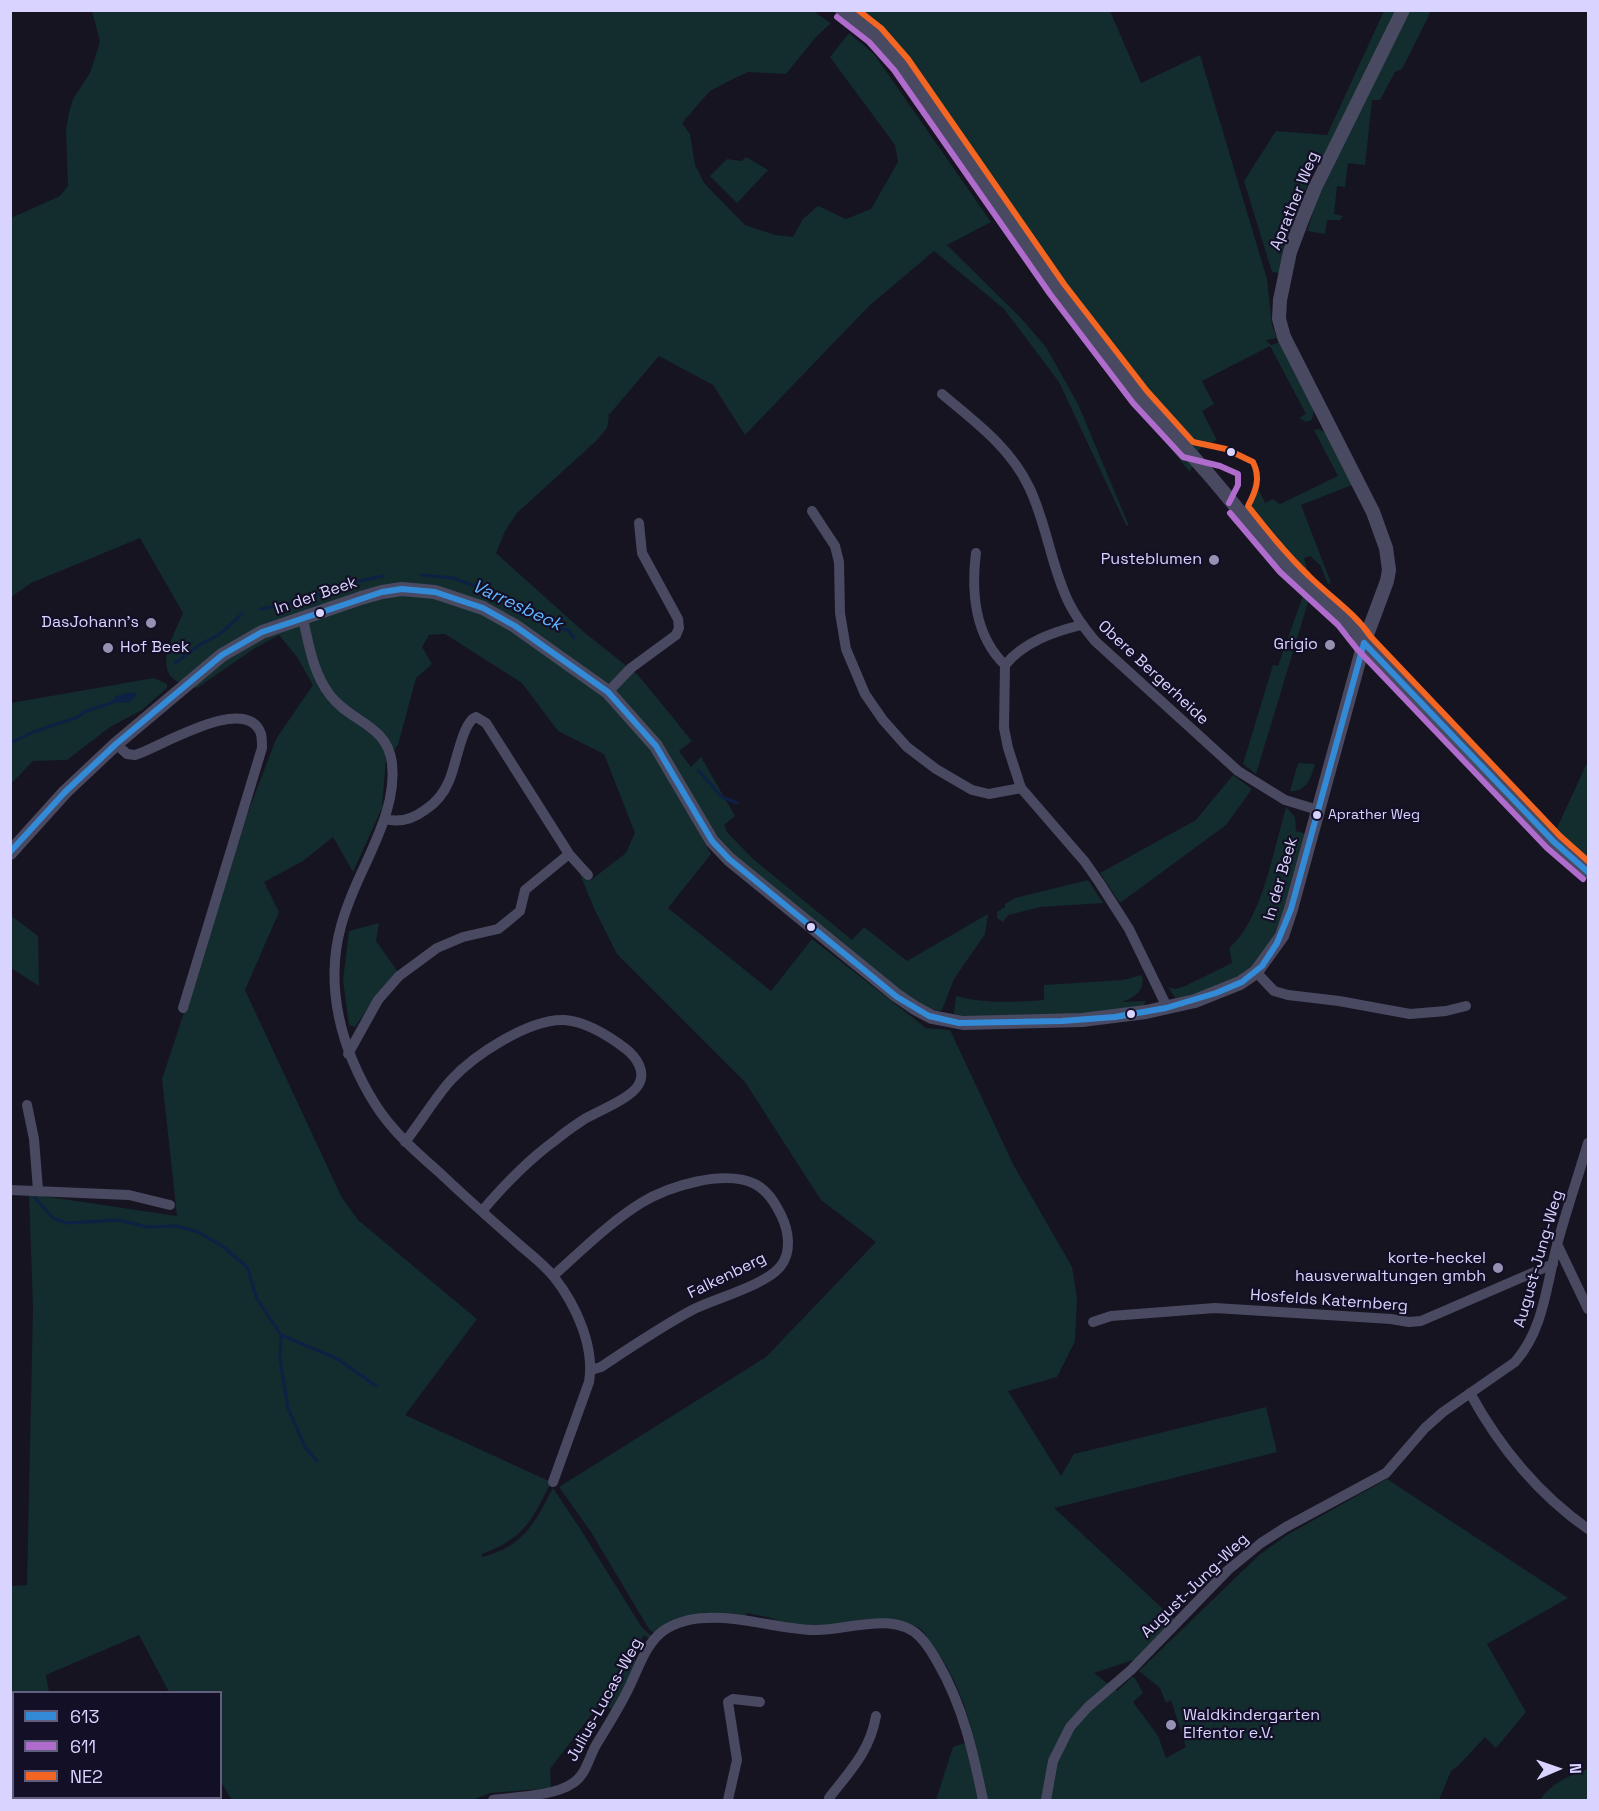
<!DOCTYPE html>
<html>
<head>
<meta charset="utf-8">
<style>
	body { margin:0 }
	#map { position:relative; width:1599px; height:1811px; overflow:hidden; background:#161421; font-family:"Space Grotesk",sans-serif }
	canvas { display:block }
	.frame { position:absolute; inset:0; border:12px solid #d9d4ff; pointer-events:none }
	.legend { position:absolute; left:12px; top:1691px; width:210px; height:108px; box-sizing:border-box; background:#130f26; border:2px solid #625e7d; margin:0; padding:8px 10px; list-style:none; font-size:18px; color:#d9d4ff }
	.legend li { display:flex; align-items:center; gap:12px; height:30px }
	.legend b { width:30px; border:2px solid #625e7d }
	.north { position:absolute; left:1527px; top:1739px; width:60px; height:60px; -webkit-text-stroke:4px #130f26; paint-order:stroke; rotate:88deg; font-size:16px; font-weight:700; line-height:24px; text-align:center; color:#d9d4ff }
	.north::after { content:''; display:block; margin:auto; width:21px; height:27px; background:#d9d4ff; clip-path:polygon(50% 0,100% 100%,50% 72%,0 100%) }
</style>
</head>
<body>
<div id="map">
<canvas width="1599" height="1811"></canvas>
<div class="frame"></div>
<ul class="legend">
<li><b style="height:8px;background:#338bd7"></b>613</li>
<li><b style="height:8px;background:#b06ccc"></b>611</li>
<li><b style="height:8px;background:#f26522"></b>NE2</li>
</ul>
<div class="north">N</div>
</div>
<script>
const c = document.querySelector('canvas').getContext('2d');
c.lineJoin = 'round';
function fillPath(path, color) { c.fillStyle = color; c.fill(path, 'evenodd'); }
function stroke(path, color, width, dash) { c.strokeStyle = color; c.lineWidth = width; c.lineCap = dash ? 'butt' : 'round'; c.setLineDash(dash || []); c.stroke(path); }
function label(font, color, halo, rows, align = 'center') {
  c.font = font + ' "Space Grotesk",sans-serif'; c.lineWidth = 4.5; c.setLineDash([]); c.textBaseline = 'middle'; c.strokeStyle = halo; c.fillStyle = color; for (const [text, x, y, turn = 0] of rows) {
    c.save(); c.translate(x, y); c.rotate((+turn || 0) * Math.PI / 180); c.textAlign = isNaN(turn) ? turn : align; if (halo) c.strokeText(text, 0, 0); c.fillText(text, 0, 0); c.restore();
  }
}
fillPath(new Path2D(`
	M92 11H813L831 23 815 38 786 74 748 72 731 80 710 91 682 123 690 134 695 165 704 183 745 225 775 235 793 237 803 219 818 206 846 219 871 209 898 162 895 145 830 57 849 33 874 54 991 222 947 245 1020 317 1046 347 1078 404 1129 526 1126 525 1059 382 1004 309 934 251 869 306 745 435 713 385 659 356 608 416 609 417 607 428 596 441 517 513 505 531 496 553 585 633 638 675 692 741 679 751 691 767 701 757 735 816 724 825 727 832 753 859 852 940 864 927 907 961 988 914 985 934 954 979 942 1010 938 1011 913 1001 886 982 712 836 715 832 704 842 711 854 668 908 771 991 812 939 926 1028 950 1030 1014 1166 1072 1267 1077 1298 1075 1341 1057 1377 1008 1391 1061 1476 1074 1454 1266 1407 1277 1452 1054 1508 1174 1619 1136 1659 1094 1673 1117 1691 1132 1677 1135 1678 1143 1693 1133 1702 1158 1736 1166 1758 1186 1747 1171 1700 1166 1703 1160 1688 1139 1671 1259 1555 1287 1535 1387 1479 1568 1598 1487 1644 1526 1712 1496 1748 1485 1737 1459 1765 1451 1771 1439 1800H936L953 1747 974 1740C966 1705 954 1674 933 1646 929 1641 926 1634 922 1630 919 1627 914 1626 909 1624L826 1626 783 1623 771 1618 747 1613 745 1617 705 1614 655 1634 649 1629 591 1532 559 1487 766 1357 876 1242 821 1200 745 1082 617 954 594 908 577 867 591 880 626 853 635 833 604 754 558 731 522 683 445 634 429 635 422 647 432 664 416 678 398 745 386 760 382 808 353 872 333 837 303 861 264 882 279 912 245 990 342 1198 358 1220 477 1319 405 1415 551 1482C532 1520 525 1538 482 1554V1557C524 1546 534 1524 553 1488L581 1530 641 1626 652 1637 650 1640 644 1635 632 1657 639 1664 615 1712 601 1702 550 1769 551 1788 490 1793 473 1800H232L221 1782 220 1692H169L139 1635 46 1675 49 1692H14L13 1769 11 1767 10 1586 27 1585 33 1308 29 1194 177 1216 162 1079 204 952 229 862 276 739 313 685 297 657 279 635 255 648 197 688C147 680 170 644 183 613L140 538 31 583 11 597V218L60 196 68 186 66 129 69 113 73 99 90 73 100 42Z
	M851 11H1110L1141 83 1200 55 1267 279 1272 325 1277 338 1266 340 1271 345 1280 342 1314 410 1312 420 1306 422 1299 418 1306 414 1270 346 1202 381 1214 404 1202 411 1217 440 1199 449 1190 472 1106 371 1112 350 1065 293 909 62 888 38Z
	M1384 11H1431L1402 69 1395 72 1380 100H1372L1365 165 1348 163 1345 187 1337 186 1334 214 1343 216 1340 220H1327L1325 234 1307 231 1317 200 1334 164 1319 154 1299 207 1279 273 1272 272 1244 181 1276 131 1327 135Z
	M746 157 768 170 737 203 710 176 727 159 741 161Z
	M1318 429 1325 432 1352 485 1301 505 1331 583 1328 584 1320 565 1310 556 1304 558 1307 569 1299 567C1285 553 1253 527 1252 508 1252 501 1256 496 1259 490L1265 503 1273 499 1280 504 1338 476 1314 430Z
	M1304 593 1309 599 1256 774 1243 764 1273 665 1278 666Z
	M154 678 167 684V688L142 710 110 727 67 760 33 761 11 784V703Z
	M1588 761V862L1579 857 1555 832Z
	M1298 763 1315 764C1311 778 1307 792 1290 791Z
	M1233 775 1252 789 1226 825 1120 903 1100 873 1196 820Z
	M1286 807 1295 817 1296 831 1305 834C1292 884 1285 948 1238 978 1220 989 1197 994 1177 1000L1168 987 1175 989 1185 986 1232 963 1229 948C1262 921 1274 848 1286 807Z
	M1088 880 1103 903 1041 907 1008 915 1003 922 997 918V912L1005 907V904L1015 898Z
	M10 915 38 936 39 986 11 968Z
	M379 923 376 941 398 972 372 1002 355 1027 349 1025 343 980 349 931Z
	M1142 975C1145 991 1135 997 1122 1002L1146 1001 1142 1008 1093 1014 970 1018 954 1014 956 996C985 1004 1014 1002 1044 1000V985L1123 980Z
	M1588 1769V1800H1540C1551 1783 1569 1776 1588 1769Z`), '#132c2d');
fillPath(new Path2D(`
	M134 692 137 695 128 703 114 702 113 700 115 696Z`), '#0d2144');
stroke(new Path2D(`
	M421 575 453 578 488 591 521 608 554 627 568 630 574 638
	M261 609 303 601 350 583 383 576
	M175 663 201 644 220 634 242 614
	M10 743 33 732 78 717 84 712 114 702
	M698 770 722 797 737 803
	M35 1198 53 1218 67 1223 119 1220 147 1227 177 1226 198 1232 225 1248 247 1267 257 1299 281 1335 280 1360 288 1408 305 1447 317 1461
	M281 1335 338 1359 376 1386`), '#0d2144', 3);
stroke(new Path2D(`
	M942 394C975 422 1010 447 1029 487 1047 524 1051 567 1069 603 1076 617 1085 629 1095 641L1238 771 1285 800 1318 810
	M812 511 835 546 839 562 840 613 846 649 865 694 883 720 907 747 936 769 972 790 989 794 1021 788
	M976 553C971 592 975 636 1005 665
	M303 619C309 645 313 673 330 695 350 722 387 724 392 763 396 798 380 832 366 863 356 884 347 904 341 926 324 988 342 1051 375 1104 392 1131 416 1152 440 1173 464 1196 489 1218 514 1240 527 1252 543 1263 554 1277 576 1305 595 1347 589 1382L553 1482
	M1081 625C1053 632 1024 642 1005 665L1004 728 1008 748 1021 788 1085 862 1099 882 1129 929 1167 1007
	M608 692 631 668 676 635 679 628 678 619 642 553 639 523
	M116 744 127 754 135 755C159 748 247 692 261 734 262 738 262 743 262 748L183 1008
	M385 819C400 823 413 819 425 810 436 803 444 793 449 781 456 766 462 722 476 717L486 723 569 854 588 875
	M1256 972 1274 991 1288 995 1339 1001 1410 1014 1446 1011 1466 1006
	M348 1054 378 1000 399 976 437 948 463 937 498 929 508 921 520 911 525 890 569 854
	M27 1105 34 1139 38 1190
	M405 1142C421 1122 434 1099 451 1080 474 1055 530 1018 565 1020 587 1022 609 1036 626 1049 636 1057 646 1071 639 1084 631 1099 598 1111 583 1120 574 1126 565 1132 557 1139 528 1160 504 1185 482 1211
	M10 1190 129 1195 170 1205
	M1557 1244 1588 1309
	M553 1276C581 1251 609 1223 641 1203 669 1186 724 1169 755 1184 768 1191 775 1203 781 1215 789 1231 792 1253 780 1267 765 1285 717 1298 694 1309 662 1326 631 1347 601 1367L591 1370
	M1093 1322 1111 1316 1215 1308 1391 1319 1409 1322 1421 1321 1553 1264
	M1470 1393C1500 1448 1537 1493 1588 1529
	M10 1774 14 1776
	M79 1798 81 1800
	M159 1798 160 1800
	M829 1798C850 1771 870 1751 876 1716
	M493 1800C516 1797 555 1796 573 1783 586 1775 589 1757 596 1745 609 1723 622 1704 632 1681 640 1664 647 1643 663 1631 674 1623 692 1618 706 1618 743 1616 778 1629 814 1630 846 1631 894 1610 920 1637 927 1644 933 1654 938 1663 963 1706 973 1752 983 1800
	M728 1800 737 1760 728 1702 733 1699 760 1702
	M1046 1800 1053 1761 1070 1727 1088 1707 1131 1670 1228 1570 1261 1543 1286 1527 1386 1473 1425 1428 1443 1412 1515 1362C1544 1329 1546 1286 1557 1245 1566 1211 1578 1177 1588 1143`), '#4a4962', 10);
stroke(new Path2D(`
	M842 10 875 35 901 64 1057 289 1140 397 1211 477 1267 544 1304 584 1356 631 1364 643 1554 842 1576 863 1588 872
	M10 853 65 792 116 744 222 655 262 632 361 598 382 592 402 589 435 592 483 608 515 626 608 692 656 746 712 841 729 859 896 995 915 1008 932 1017 963 1023 1082 1020 1146 1012 1195 1001 1240 983 1256 972 1282 936 1291 909 1364 643 1387 581 1389 570 1386 548 1373 512 1284 337 1279 319 1280 300 1290 252 1302 220 1315 188 1403 10`), '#4a4962', 14);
stroke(new Path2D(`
	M1364 643 1554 842 1588 872
	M10 852 65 792 116 744 222 655 262 632 382 592 402 589 435 592 483 608 515 626 608 692 656 746 712 841 729 859 897 997 929 1016 959 1023 1062 1021 1115 1017 1166 1008 1216 993 1242 982 1262 966 1277 943 1291 909 1364 643`), '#338bd7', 6);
stroke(new Path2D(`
	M837 17 869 42 894 70 1050 294 1133 403 1183 457 1220 466 1238 474V485L1229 503
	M1230 513 1280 572 1338 625 1357 649 1547 848 1583 879`), '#b06ccc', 6);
stroke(new Path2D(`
	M858 10 881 28 908 59 1064 284 1147 391 1193 442 1226 449 1253 462C1261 478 1256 491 1248 506 1267 530 1286 554 1309 576 1330 597 1354 612 1371 637L1560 836 1588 861`), '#f26522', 6);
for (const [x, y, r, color] of [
	[1231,452,5,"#d9d4ff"],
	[1214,560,6,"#9591b1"],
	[320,613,5,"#d9d4ff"],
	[151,623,6,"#9591b1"],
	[1330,645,6,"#9591b1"],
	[108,648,6,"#9591b1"],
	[1317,815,5,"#d9d4ff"],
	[811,927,5,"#d9d4ff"],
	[1131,1014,5,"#d9d4ff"],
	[1498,1268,6,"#9591b1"],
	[1171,1725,6,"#9591b1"]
]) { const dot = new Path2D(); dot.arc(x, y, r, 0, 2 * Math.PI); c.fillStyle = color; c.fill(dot); stroke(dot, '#130f26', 2); }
label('14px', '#d9d4ff', '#130f26', [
	["Aprather Weg",1328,815]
], 'left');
label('16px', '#d9d4ff', '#130f26', [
	["Aprather Weg",1295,201,-68],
	["In der Beek",316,596,-19],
	["Obere Bergerheide",1153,673,43],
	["In der Beek",1281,879,-74],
	["August-Jung-Weg",1539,1259,-74],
	["Falkenberg",727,1276,-26],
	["Hosfelds Katernberg",1329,1301,4],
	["August-Jung-Weg",1195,1586,-44],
	["Julius-Lucas-Weg",605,1700,-61]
]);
label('16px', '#d9d4ff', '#130f26', [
	["Pusteblumen",1202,560],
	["DasJohann's",139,623],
	["Grigio",1318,645],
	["Hof Beek",120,648,"left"],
	["korte-heckel",1486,1259],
	["hausverwaltungen gmbh",1486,1277],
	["Waldkindergarten",1183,1716,"left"],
	["Elfentor e.V.",1183,1734,"left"]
], 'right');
label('italic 18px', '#62b6ff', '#130f26', [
	["Varresbeck",517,606,25]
]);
</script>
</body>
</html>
